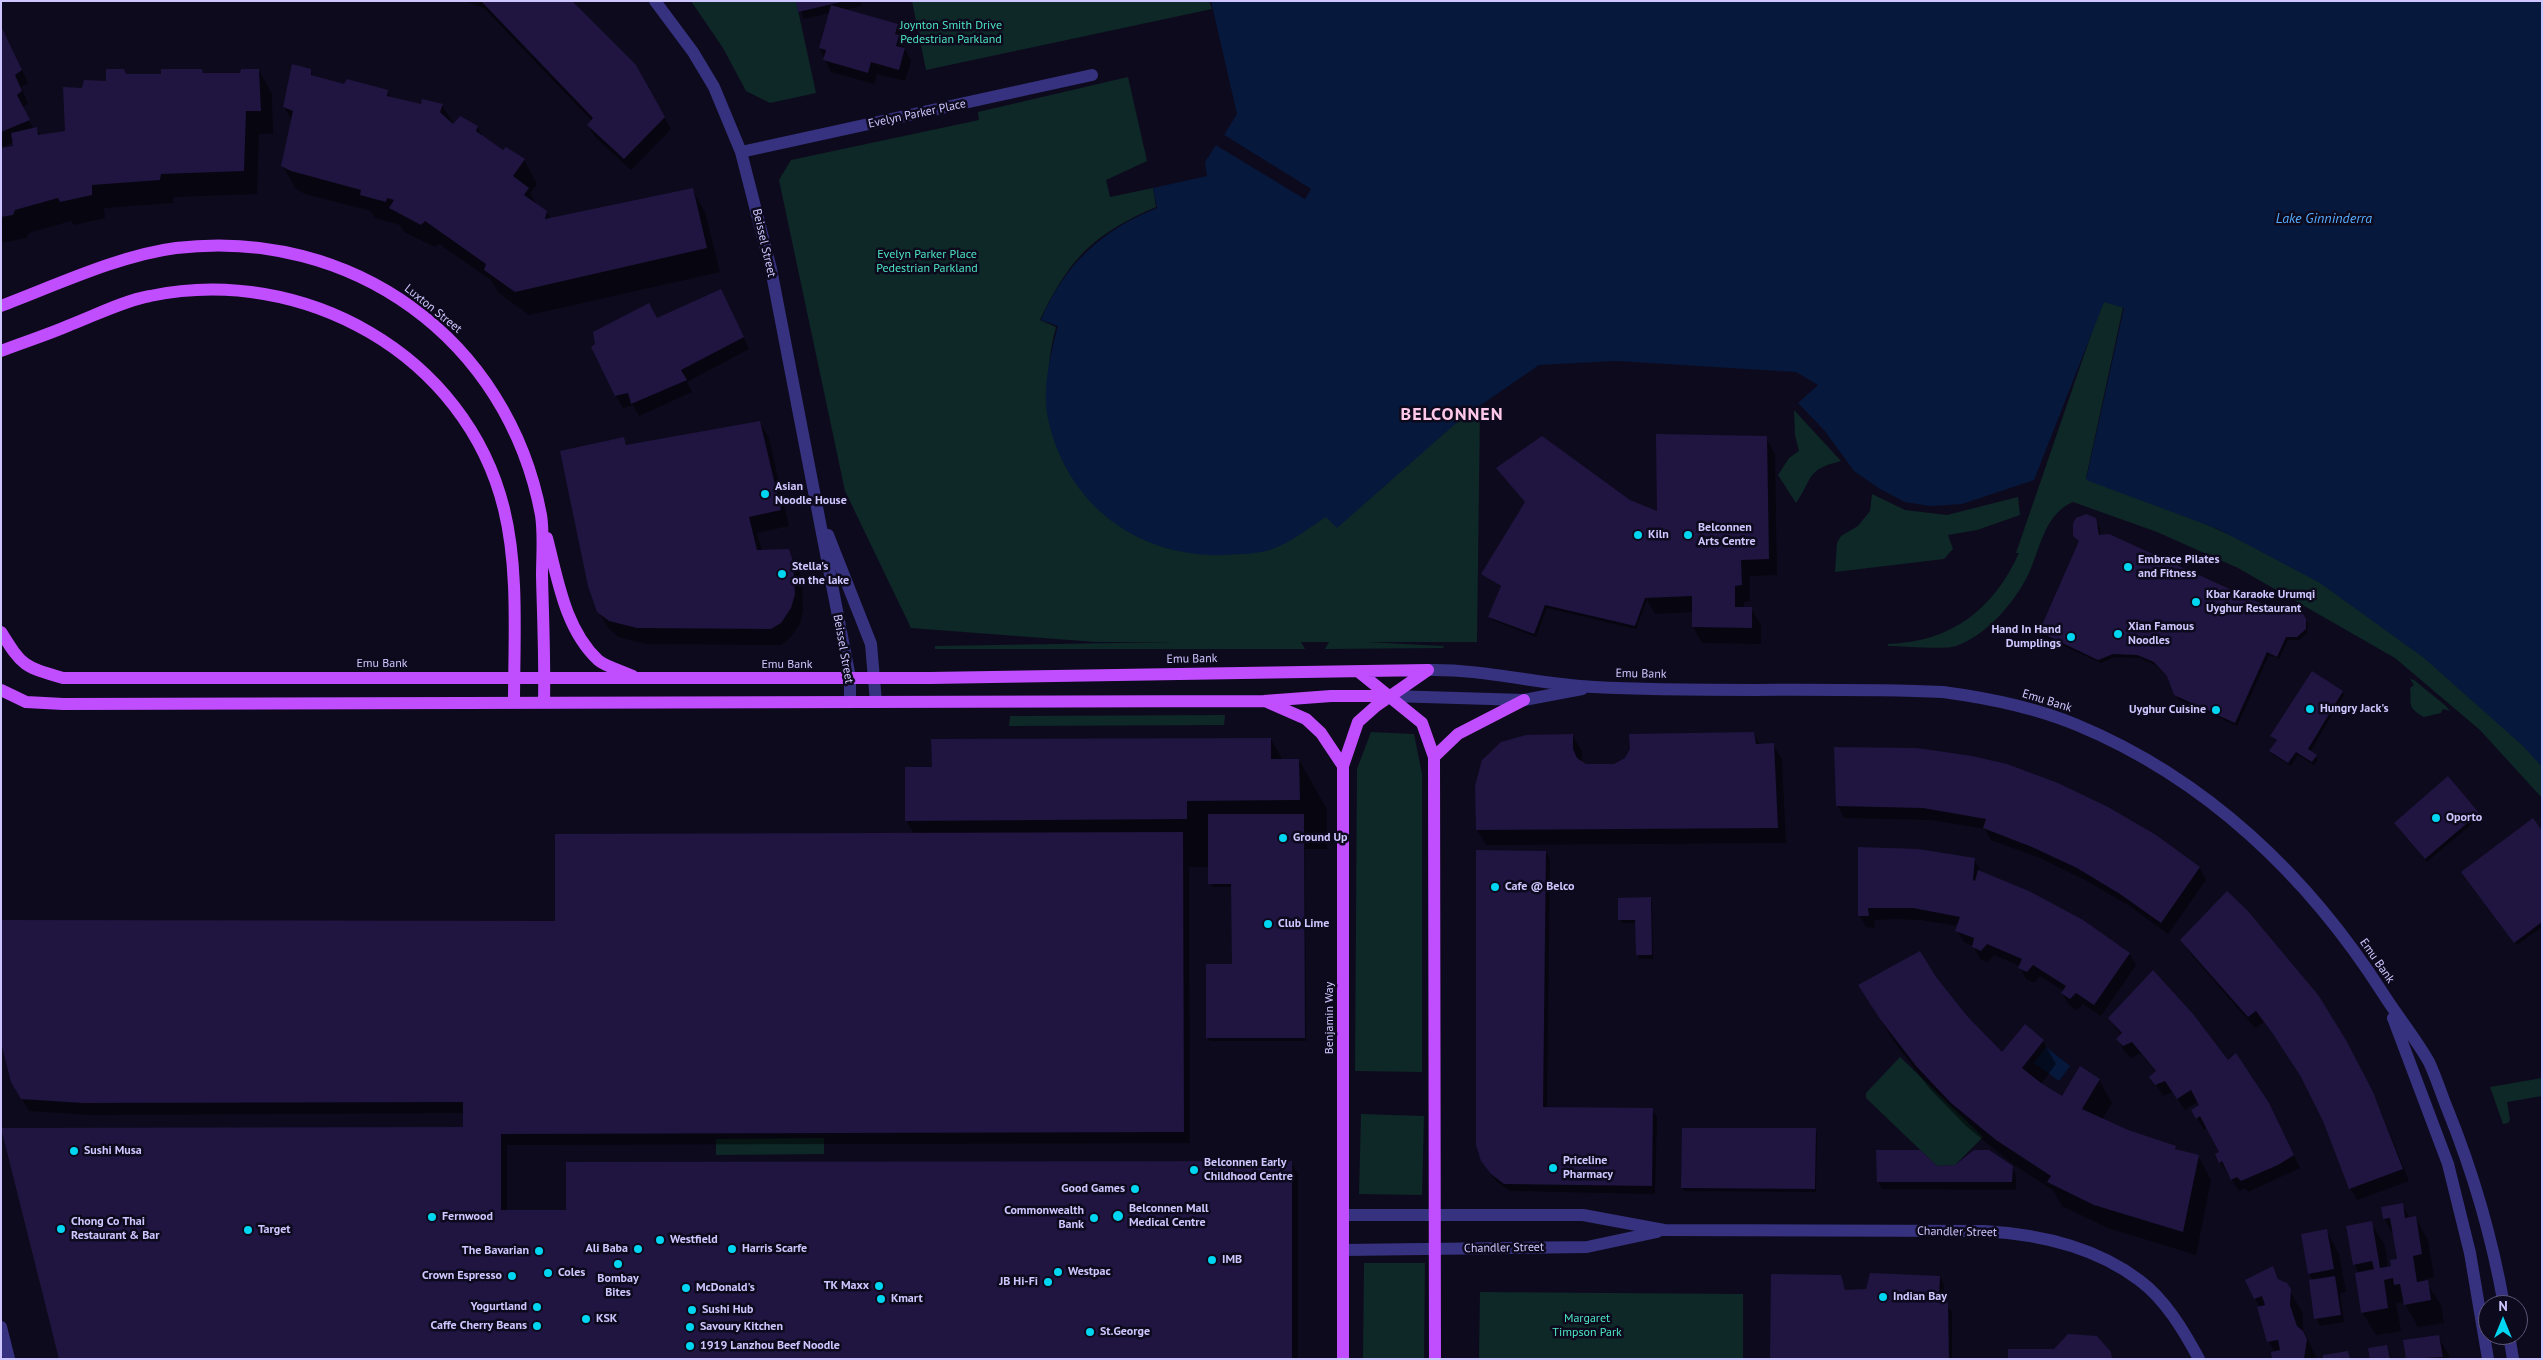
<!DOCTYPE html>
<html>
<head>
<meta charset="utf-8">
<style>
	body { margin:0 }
	#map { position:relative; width:2543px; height:1360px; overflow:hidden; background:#0e0a1d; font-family:"PT Sans",sans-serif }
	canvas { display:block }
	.frame { position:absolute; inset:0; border:2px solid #cec7ff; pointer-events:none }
	.north { position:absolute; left:2478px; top:1295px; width:50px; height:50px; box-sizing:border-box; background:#0e0a1d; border:1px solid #5b5677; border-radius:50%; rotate:0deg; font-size:14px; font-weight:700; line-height:20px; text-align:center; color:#cec7ff }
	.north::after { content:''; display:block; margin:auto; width:18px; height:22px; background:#00d6f2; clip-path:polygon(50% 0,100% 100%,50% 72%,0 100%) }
</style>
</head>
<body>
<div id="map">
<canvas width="2543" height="1360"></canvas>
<div class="frame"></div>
<div class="north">N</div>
</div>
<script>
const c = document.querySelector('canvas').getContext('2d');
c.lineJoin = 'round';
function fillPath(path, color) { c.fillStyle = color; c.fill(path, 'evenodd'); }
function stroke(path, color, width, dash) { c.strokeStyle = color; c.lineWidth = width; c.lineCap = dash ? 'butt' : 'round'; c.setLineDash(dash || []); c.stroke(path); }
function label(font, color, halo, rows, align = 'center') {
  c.font = font + ' "PT Sans",sans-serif'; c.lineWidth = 5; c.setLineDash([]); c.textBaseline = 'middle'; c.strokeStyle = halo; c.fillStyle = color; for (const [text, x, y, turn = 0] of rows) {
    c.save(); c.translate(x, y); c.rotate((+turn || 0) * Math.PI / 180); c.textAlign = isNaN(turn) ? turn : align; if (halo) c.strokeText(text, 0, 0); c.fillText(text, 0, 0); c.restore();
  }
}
fillPath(new Path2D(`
	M691 1H796L816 93 770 103 746 91 723 48Z
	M912 1H1209L1212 9 926 70Z
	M1128 77 1147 161 1106 180 1110 197 1153 188 1156 207C1093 234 1069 259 1040 320L1056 327C1048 356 1047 381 1049 411L1438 433 1480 405 1477 642H1367L1444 646 1443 648 1325 649 1329 642H1301L1305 649H935V646L1176 642H1096L911 628 845 491 779 180 791 160 979 120 978 112Z
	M2104 297 2124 303 2086 478C2199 518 2312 565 2407 640 2454 677 2497 719 2542 758V798L2480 730 2395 658 2238 568 2157 532 2073 502C2044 514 2040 550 2028 575 2014 603 1987 635 1956 646 1944 650 1903 646 1888 646V644C1951 642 1993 610 2019 553H2016Z
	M1794 410 1841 461C1805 470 1814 477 1796 503L1778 475 1789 458 1799 451 1795 435Z
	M1872 494 1905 510 1947 515 2018 497 2020 515 1977 530 1948 535 1953 549 1944 559 1835 572 1837 543 1841 536 1858 526 1870 511Z
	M2410 679 2414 680 2446 706 2450 711 2443 709 2441 713 2424 717C2406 707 2412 704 2410 688L2414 685Z
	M1225 715 1224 725 1009 726 1010 716Z
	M1371 732 1414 734 1422 774V1072L1355 1071 1357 769Z
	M1900 1057 1983 1137 1955 1165 1937 1166 1866 1098V1093Z
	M2542 1078V1096L2507 1102 2510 1120 2508 1123 2503 1124 2490 1087Z
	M1361 1114 1424 1116 1422 1195 1359 1194Z
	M824 1138V1154L716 1155V1139Z
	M1364 1263H1425L1424 1359H1363Z
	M1480 1292 1743 1294V1359H1479Z`), '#0d2827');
fillPath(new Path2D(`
	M1211 1H2542V767L2523 746 2424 658 2320 583 2218 529 2086 480 2124 308 2104 302 2034 480 1962 504 1930 506 1905 502 1880 489 1854 471 1824 430 1798 403 1818 385 1796 372 1616 361 1539 365 1462 418 1337 528 1326 517C1309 528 1290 543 1270 550 1257 554 1239 554 1225 555 1140 558 1069 507 1049 423 1041 392 1050 356 1058 326L1041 320C1063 266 1103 229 1157 208L1153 188 1207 176 1205 162 1216 145 1305 199 1311 189 1224 135 1237 114Z
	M2046 1047 2070 1066 2059 1081 2034 1063Z`), '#06183b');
fillPath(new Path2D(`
	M1224 135 1311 189 1305 199 1216 145 1218 143 1304 196 1307 190 1223 138Z`), '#0e0a1d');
fillPath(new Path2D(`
	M464 1H570L635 66 671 129 631 170 595 137 588 126 592 121 484 8Z
	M797 1H860L861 6 844 10 897 25 904 37 902 43 911 61 905 81 877 74 874 84 831 72 820 48 830 13 804 19Z
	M1 26 28 83 21 87 28 104 22 107 33 128H36L41 136 66 132 83 90 126 75H162L202 70 204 74H241L259 71 272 94 273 134H259L257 194 174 197 173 203 104 208 105 218 74 225 71 221 29 233 26 238 1 243V149L14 147V142L1 147Z
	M310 70 314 77 344 85 387 91 391 98 422 105H442L454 125 477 127 484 138 503 151 524 160 537 184 530 193 537 205 546 211 551 219 692 189 705 212 720 272 529 315 499 293 491 280 439 244 435 247 404 232 400 225 375 218 371 211 305 194 296 189 282 165 292 121 284 107Z
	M727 303 749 349 687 382 692 392 639 416 633 405 623 408 616 396 656 319Z
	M760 423 769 438 789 526 757 533 762 551H789L798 567 802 578 803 610 800 624 789 639 781 645 646 644 619 637 608 628 599 612 623 438 628 446Z
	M1766 438 1775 454 1777 575 1750 576V601L1744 602V608L1751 609 1761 625V644L1702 643 1693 627V612L1655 614 1647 600 1636 629 1547 608 1536 637 1492 620 1490 617 1502 588 1483 574 1526 503 1500 472 1632 503 1658 513Z
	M2091 517 2100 528V536L2282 614 2302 615 2308 623 2307 633 2299 640H2288L2279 659 2269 655 2237 726 2178 699 2169 678 2157 666 2140 658 2115 657 2101 663 2042 636 2040 632 2080 543 2073 529 2077 519Z
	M2342 691 2344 695 2310 752 2318 759 2314 765 2298 755 2291 766 2273 755 2271 751 2277 742 2271 736Z
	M1753 733 1760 745 1773 744 1782 760 1786 843 1486 845 1477 830 1573 736 1582 752V763L1585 765H1614Z
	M1271 739 1283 760H1299L1327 809V849H1305L1306 1041H1210L1208 1038 1233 965V887H1212L1209 867H1189L1190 1143 507 1145V1211H567L1291 1162 1298 1174V1359H60L464 1128V1113L90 1115 29 1111 12 1082 556 922 914 834 906 820 933 768Z
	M1835 749 2155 836 2200 868 2206 880 2168 934 2128 905 2085 880 2040 858 1991 840 1985 829 1931 820 1844 818 1838 806Z
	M2478 813 2480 817 2427 862 2397 827Z
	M2542 833V927L2517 945 2465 876Z
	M1859 849 1974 859 1981 872 2129 954 2136 965 2101 1016 2083 1004 2077 1010 2069 1005 2062 993 2064 991 2040 976 2034 983 2026 979 2020 966 1994 955 1988 962 1980 959 1973 946 1964 942 1957 930 1958 926 1921 920 1894 919 1874 920 1875 928 1866 927 1859 915Z
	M1546 852 1550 860 1547 1108 1652 1110 1657 1117 1655 1194 1510 1191 1497 1182 1487 1169Z
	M1650 899 1652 902 1653 959H1639L1637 923H1622L1620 920Z
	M2182 940 2354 1056 2379 1106 2409 1181 2357 1200 2350 1188 2324 1121 2304 1082 2282 1046 2264 1022 2255 1028 2189 952Z
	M1935 978 1966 1017 2002 1053 2043 1041 2056 1064 2041 1084 2063 1098 2099 1080 2112 1103 2102 1120 2127 1131 2175 1147 2178 1151 2198 1156 2211 1180 2196 1255 2108 1228 2062 1206 2053 1190 2011 1163 1966 1126 1930 1089 1895 1043 1873 1008Z
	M2109 1018 2228 1062 2275 1117 2300 1168 2248 1192 2245 1188 2239 1191 2220 1162V1152L2207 1127 2204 1130 2192 1110 2201 1105 2199 1101 2185 1110 2173 1092 2163 1096 2151 1077 2156 1072 2140 1053 2131 1058 2124 1051 2118 1039 2121 1035Z
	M1815 1130 1817 1133 1816 1192 1684 1191 1682 1188Z
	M2012 1167 2016 1175V1190L1882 1189 1878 1181Z
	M2402 1205 2410 1218 2415 1217 2428 1240 2434 1277 2425 1279 2426 1282 2441 1305 2444 1323 2418 1327 2404 1302 2396 1303 2401 1331 2376 1335 2362 1312 2359 1273 2354 1264 2371 1223 2385 1246 2388 1268 2393 1267 2398 1260 2394 1236 2384 1218Z
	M2326 1230 2339 1254 2346 1292 2340 1293 2344 1322 2320 1326 2316 1318 2313 1281 2309 1273Z
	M2273 1268 2280 1281 2286 1284 2303 1314V1329L2317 1359H2274L2275 1352 2269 1342 2260 1307 2255 1299Z
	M1840 1276 1846 1291H1867L1940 1277 1944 1285 1943 1302 1952 1312V1359H1771Z
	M2438 1336 2451 1359H2408Z
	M2386 1346 2392 1359H2371Z`), '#0007');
fillPath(new Path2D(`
	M481 1H572L636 65 665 117 624 159 587 125 593 118Z
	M796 1H841V2L798 12Z
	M831 5 898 24 895 34 899 35 896 46 905 48 899 70 871 62 868 73 823 60 826 50 819 48Z
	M1 26 22 70 15 75 22 91 17 95 30 120 1 132Z
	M292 64 311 69V75L344 84 347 79 388 90 387 96 421 104 422 99 443 104 440 112 453 124 460 116 478 126 476 131 503 150 506 147 525 159 513 176 529 188 524 195 547 211 545 219 693 188 707 248 515 292 484 270 486 264 425 221 421 225 389 208 394 200 387 198 386 202 360 195 361 190 291 171 281 166 293 111 283 107Z
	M106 69H124L126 74H161V69H202L203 73H240L241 69H259L261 111H246L244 171 161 174 160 180 92 185V195L60 202 58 198 15 210 13 215 1 217V148L13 146 11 133 37 127 38 135 65 131 63 87 82 88 84 80 106 81Z
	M721 289 744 337 681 370 687 380 631 404 628 393 615 396 591 347 595 344 593 332 649 303 657 318Z
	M760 421 781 510 749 517 757 550 789 549 793 561 795 594 791 608 781 623 771 629 637 628 609 621 597 612 588 586 560 451 624 437 626 445Z
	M1656 434 1767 436 1769 559 1741 560 1742 585 1735 586V607H1752V628L1692 627V596L1645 598 1635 626 1545 605 1534 634 1488 617 1501 586 1481 574 1525 502 1496 468 1542 436 1630 500 1657 511Z
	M2086 514 2096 518 2099 535 2109 534 2282 613 2292 610 2303 614 2306 619V629L2297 637H2286L2277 657 2267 652 2235 723 2174 695 2167 676 2154 662 2137 655 2113 654 2098 660 2039 632 2079 541 2073 536V523L2076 518Z
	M2312 671 2343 691 2308 749 2317 755 2312 762 2296 752 2288 763 2269 751 2277 740 2270 736Z
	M1754 732 1756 744 1774 743 1778 828 1476 830 1475 786 1482 760 1501 742 1526 735 1573 734V749L1577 758 1586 764H1614L1625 758 1630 749 1629 734Z
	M1271 738V759H1299L1300 800 1187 801V819L905 821V767H932L931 739Z
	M1834 747 1917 748 1972 756 2007 764 2058 783 2108 807 2156 835 2200 867 2161 923 2120 894 2077 868 2032 847 1983 828 1986 819 1923 808 1836 806Z
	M2448 776 2479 813 2425 859 2394 823Z
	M1208 814H1304L1305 1038H1206V964H1232L1231 884H1208Z
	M2533 818 2542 831V922L2514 943 2461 872Z
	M1183 832 1184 1132 501 1134V1210H566V1162L1292 1161V1359H59L1 1128 463 1127V1102L83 1103 21 1099 11 1082 1 1043V920L555 921V834Z
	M1858 847 1918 849 1975 858 1973 880 1975 881 1978 870 2031 892 2083 920 2130 953 2094 1005 2076 993 2070 999 2061 993 2066 986 2033 965 2027 972 2018 968 2022 959 1987 944 1981 951 1972 947 1974 938 1955 931 1960 917 1913 908H1868L1869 916H1858Z
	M1476 850 1546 851 1543 1107 1653 1108 1652 1186 1504 1184 1491 1174 1481 1161 1476 1145Z
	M2227 891 2247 910 2319 996 2347 1042 2373 1092 2403 1169 2349 1189 2323 1121 2301 1077 2273 1034 2256 1011 2248 1017 2180 940Z
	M1651 897 1652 955H1636L1635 920H1618V898Z
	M1920 951 1936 977 1967 1016 2002 1052 2025 1024 2044 1040 2022 1068 2041 1083 2062 1096 2080 1066 2100 1079 2082 1109 2128 1130 2176 1146 2175 1149 2199 1155 2183 1232 2094 1205 2047 1182 2051 1176 1996 1140 1951 1103 1916 1066 1880 1019 1858 985Z
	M2153 970 2193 1014 2228 1060 2236 1053 2269 1103 2294 1155 2278 1165 2241 1181 2237 1177 2231 1180 2222 1161 2219 1163 2215 1154 2219 1152 2200 1116 2196 1119 2191 1110 2199 1105 2191 1090 2177 1099 2165 1081 2155 1085 2149 1077 2156 1071 2132 1042 2123 1046 2116 1039 2122 1033 2108 1018Z
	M1682 1128H1816L1815 1189 1681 1188Z
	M1876 1150H1920L1937 1166 1955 1165 1974 1150H1989L2013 1166 2012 1182H1877Z
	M2403 1203 2405 1218 2416 1216 2422 1254 2413 1256 2417 1282 2428 1280 2431 1300 2404 1305 2400 1284 2394 1285 2393 1278 2384 1280 2388 1308 2361 1313 2355 1273 2374 1269 2372 1261 2353 1265 2346 1226 2372 1221 2380 1268 2391 1266 2390 1260 2397 1259 2390 1218 2383 1219 2381 1207Z
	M2327 1229 2334 1269 2308 1274 2301 1234Z
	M2273 1266 2278 1279 2287 1283 2291 1289 2290 1305 2297 1326 2303 1331 2307 1339 2304 1359H2272L2271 1352 2280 1350 2278 1340 2267 1342 2257 1307 2265 1305 2262 1296 2254 1299 2245 1280Z
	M1870 1273 1940 1276 1939 1298 1948 1303 1949 1359H1770L1771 1274 1841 1275 1845 1290 1866 1289Z
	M2335 1276 2341 1315 2314 1319 2309 1280Z
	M2068 1334 2097 1336 2111 1352 2112 1359H2008V1349H2054Z
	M2439 1335 2443 1357 2406 1359 2403 1340Z
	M2387 1345 2390 1359H2370L2368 1348Z
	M2348 1351 2350 1359H2323V1355Z`), '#1f1540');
stroke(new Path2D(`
	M655 1 693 52 714 87 741 152 771 269 850 678V702
	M741 152 1092 75
	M828 535 871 644 876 702
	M1428 670C1484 669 1538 684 1594 687 1710 693 1826 687 1943 692 1988 698 2034 707 2077 725 2207 779 2309 877 2384 995 2398 1017 2416 1039 2429 1062 2436 1077 2441 1093 2447 1108 2473 1172 2492 1237 2504 1305
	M1391 696 1524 700 1582 689
	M2393 1018 2448 1164 2470 1253 2488 1359
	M1343 1215H1583L1664 1230 1984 1231C2038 1234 2094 1246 2139 1280 2165 1299 2184 1331 2199 1359
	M1343 1250 1587 1247 1657 1232
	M1 1327 9 1359
	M2509 1335 2513 1359`), '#363280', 12);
stroke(new Path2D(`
	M1 306C54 286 120 255 176 248 352 227 508 339 541 515 544 534 542 556 542 576 543 618 545 661 544 703
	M1 351C24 342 47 335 70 325 96 315 123 301 150 296 302 264 466 354 504 509 519 570 514 640 514 703
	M547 538C558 580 565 629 598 660 606 667 623 671 633 676
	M1 632C22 666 24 667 63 678H930L1428 670
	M1359 672 1422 723 1434 757 1435 1359
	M1 690 26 702 63 704 1264 701 1331 696H1391
	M1265 701 1306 719 1321 733 1343 766
	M1434 757 1458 734 1524 700
	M1343 1359V766L1358 722 1376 706 1428 670`), '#c04eff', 12);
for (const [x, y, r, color] of [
	[765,494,5,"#00d6f2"],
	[1638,535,5,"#00d6f2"],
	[1688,535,5,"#00d6f2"],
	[2128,567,5,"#00d6f2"],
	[782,574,5,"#00d6f2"],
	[2196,602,5,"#00d6f2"],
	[2118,634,5,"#00d6f2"],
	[2071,637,5,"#00d6f2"],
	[2310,709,5,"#00d6f2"],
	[2216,710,5,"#00d6f2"],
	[2436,818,5,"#00d6f2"],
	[1283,838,5,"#00d6f2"],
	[1495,887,5,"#00d6f2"],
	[1268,924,5,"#00d6f2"],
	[74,1151,5,"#00d6f2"],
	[1553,1168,5,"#00d6f2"],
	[1194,1170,5,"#00d6f2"],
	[1135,1189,5,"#00d6f2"],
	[1118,1216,6,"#00d6f2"],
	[432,1217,5,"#00d6f2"],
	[1094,1218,5,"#00d6f2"],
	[61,1229,5,"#00d6f2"],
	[248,1230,5,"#00d6f2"],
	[660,1240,5,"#00d6f2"],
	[638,1249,5,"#00d6f2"],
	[732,1249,5,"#00d6f2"],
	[539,1251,5,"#00d6f2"],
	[1212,1260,5,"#00d6f2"],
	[618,1264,5,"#00d6f2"],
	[1058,1272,5,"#00d6f2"],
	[548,1273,5,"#00d6f2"],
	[512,1276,5,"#00d6f2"],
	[1048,1282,5,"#00d6f2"],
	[879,1286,5,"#00d6f2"],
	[686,1288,5,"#00d6f2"],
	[1883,1297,5,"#00d6f2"],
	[881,1299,5,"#00d6f2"],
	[537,1307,5,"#00d6f2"],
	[692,1310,5,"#00d6f2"],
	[586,1319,5,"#00d6f2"],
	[537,1326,5,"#00d6f2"],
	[690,1327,5,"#00d6f2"],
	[1090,1332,5,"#00d6f2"],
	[690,1346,5,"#00d6f2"]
]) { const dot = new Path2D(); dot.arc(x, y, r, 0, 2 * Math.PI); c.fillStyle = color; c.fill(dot); stroke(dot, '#0e0a1d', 2); }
label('12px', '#4ce5c2', '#0e0a1d', [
	["Joynton Smith Drive",951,26],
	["Pedestrian Parkland",951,40],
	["Evelyn Parker Place",927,255],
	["Pedestrian Parkland",927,269],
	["Margaret",1587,1319],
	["Timpson Park",1587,1333]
]);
label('12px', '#cec7ff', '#0e0a1d', [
	["Evelyn Parker Place",917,114,-12],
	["Beissel Street",764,243,77],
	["Luxton Street",433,309,39],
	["Beissel Street",843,649,80],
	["Emu Bank",1192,659,-1],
	["Emu Bank",382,664],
	["Emu Bank",787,665],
	["Emu Bank",1641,674,1],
	["Emu Bank",2047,701,17],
	["Emu Bank",2377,961,55],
	["Benjamin Way",1330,1018,-90],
	["Chandler Street",1957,1232,1],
	["Chandler Street",1504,1248,-1]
]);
label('bold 12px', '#cec7ff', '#0e0a1d', [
	["Asian",775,487],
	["Noodle House",775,501],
	["Belconnen",1698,528],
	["Arts Centre",1698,542],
	["Kiln",1648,535],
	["Embrace Pilates",2138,560],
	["and Fitness",2138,574],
	["Stella's",792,567],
	["on the lake",792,581],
	["Kbar Karaoke Urumqi",2206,595],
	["Uyghur Restaurant",2206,609],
	["Xian Famous",2128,627],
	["Noodles",2128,641],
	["Hand In Hand",2061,630,"right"],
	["Dumplings",2061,644,"right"],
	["Hungry Jack's",2320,709],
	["Uyghur Cuisine",2206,710,"right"],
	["Oporto",2446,818],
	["Ground Up",1293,838],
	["Cafe @ Belco",1505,887],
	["Club Lime",1278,924],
	["Sushi Musa",84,1151],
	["Priceline",1563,1161],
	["Pharmacy",1563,1175],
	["Belconnen Early",1204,1163],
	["Childhood Centre",1204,1177],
	["Good Games",1125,1189,"right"],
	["Belconnen Mall",1129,1209],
	["Medical Centre",1129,1223],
	["Commonwealth",1084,1211,"right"],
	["Bank",1084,1225,"right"],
	["Fernwood",442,1217],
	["Chong Co Thai",71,1222],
	["Restaurant & Bar",71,1236],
	["Target",258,1230],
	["Westfield",670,1240],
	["Ali Baba",628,1249,"right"],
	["Harris Scarfe",742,1249],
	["The Bavarian",529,1251,"right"],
	["IMB",1222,1260],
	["Westpac",1068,1272],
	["Coles",558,1273],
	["Crown Espresso",502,1276,"right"],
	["Bombay",618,1279,"center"],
	["Bites",618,1293,"center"],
	["JB Hi-Fi",1038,1282,"right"],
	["TK Maxx",869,1286,"right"],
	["McDonald's",696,1288],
	["Indian Bay",1893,1297],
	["Kmart",891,1299],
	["Yogurtland",527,1307,"right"],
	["Sushi Hub",702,1310],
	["KSK",596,1319],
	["Caffe Cherry Beans",527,1326,"right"],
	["Savoury Kitchen",700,1327],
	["St.George",1100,1332],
	["1919 Lanzhou Beef Noodle",700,1346]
], 'left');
label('italic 14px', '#55adff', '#0e0a1d', [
	["Lake Ginninderra",2324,219]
]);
c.letterSpacing = '1px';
label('bold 18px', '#ffc9ea', '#0e0a1d', [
	["BELCONNEN",1452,415]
]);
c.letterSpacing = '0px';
</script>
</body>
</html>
